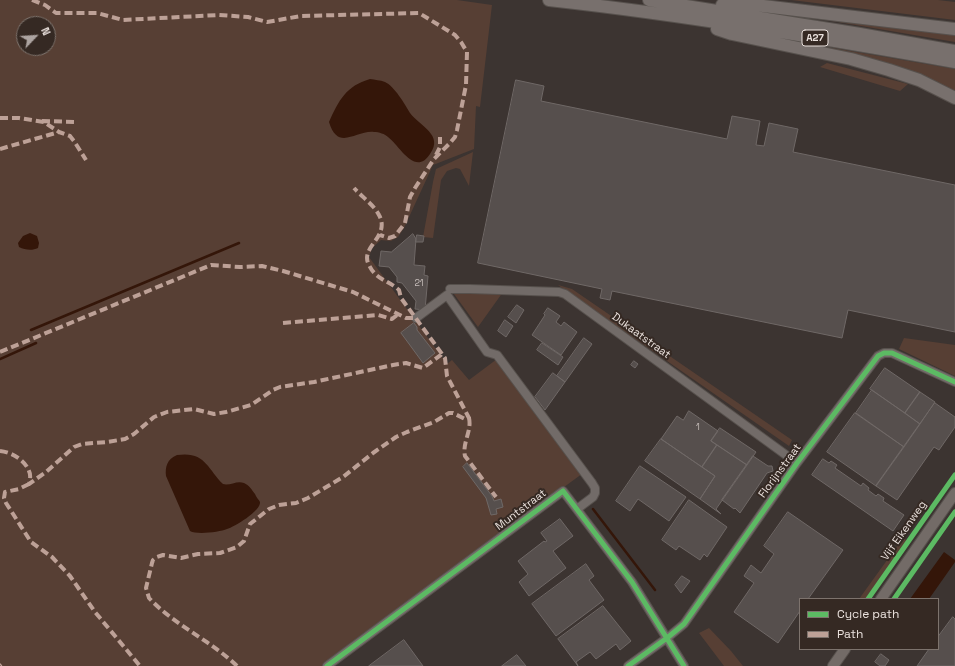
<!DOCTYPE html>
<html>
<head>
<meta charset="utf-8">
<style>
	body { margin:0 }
	#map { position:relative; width:955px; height:666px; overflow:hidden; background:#3c3431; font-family:"Space Grotesk",sans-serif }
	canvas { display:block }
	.legend { position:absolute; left:799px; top:598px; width:140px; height:52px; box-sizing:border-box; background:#352923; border:1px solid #7d736d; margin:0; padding:5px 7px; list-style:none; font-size:12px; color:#eae1dd }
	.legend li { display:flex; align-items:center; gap:8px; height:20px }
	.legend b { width:20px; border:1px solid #7d736d }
	.north { position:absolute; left:16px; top:16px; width:40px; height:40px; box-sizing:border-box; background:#352923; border:1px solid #7d736d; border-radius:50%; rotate:65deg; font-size:11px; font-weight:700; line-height:16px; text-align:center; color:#eae1dd }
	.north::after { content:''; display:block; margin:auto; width:14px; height:18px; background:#ada4a1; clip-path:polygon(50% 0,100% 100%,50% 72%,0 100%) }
</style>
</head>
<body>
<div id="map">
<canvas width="955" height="666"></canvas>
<ul class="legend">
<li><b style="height:5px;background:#5cba63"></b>Cycle path</li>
<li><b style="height:5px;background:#bda197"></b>Path</li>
</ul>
<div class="north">N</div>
</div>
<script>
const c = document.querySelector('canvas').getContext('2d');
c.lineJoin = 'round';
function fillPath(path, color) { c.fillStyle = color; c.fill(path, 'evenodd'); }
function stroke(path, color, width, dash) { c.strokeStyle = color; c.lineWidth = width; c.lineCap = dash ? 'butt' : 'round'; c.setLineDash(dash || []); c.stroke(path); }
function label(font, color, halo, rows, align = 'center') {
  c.font = font + ' "Space Grotesk",sans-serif'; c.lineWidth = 4; c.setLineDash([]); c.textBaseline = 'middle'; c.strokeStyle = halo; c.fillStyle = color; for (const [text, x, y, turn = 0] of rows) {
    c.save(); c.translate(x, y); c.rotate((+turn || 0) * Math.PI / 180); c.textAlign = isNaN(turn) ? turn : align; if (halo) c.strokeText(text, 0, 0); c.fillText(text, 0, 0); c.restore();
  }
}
fillPath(new Path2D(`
	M0 0H457L492 5 480 107 476 106 474 149 433 165 404 228 398 237 391 241 381 240 372 248 369 257 447 364 452 360 469 380 497 359 586 471 394 611 323 666H0ZM24 24H48V48H24Z
	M791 0H938L955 2V20Z
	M803 16 955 32V42Z
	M767 38 804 43 955 69V91L911 74Z
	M827 63 908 84 900 91 820 67Z
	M473 152 469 186 460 169 456 168 447 171 441 180 433 238 423 237 433 182 436 169Z
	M558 285 572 289 792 440 789 446Z
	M461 291 503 292 478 327 454 294Z
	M904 338 955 345V376L899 349Z
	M903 538 908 541 865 599H859Z
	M709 628 731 651 743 666H724L699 633Z`), '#573f34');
fillPath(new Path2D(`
	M370 79C375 80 380 80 385 82 394 86 405 104 410 113 420 126 444 135 430 154 415 177 400 146 388 137 385 134 379 132 374 132 356 130 338 152 329 122 339 100 346 86 370 79Z
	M30 233 37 236 39 243 38 248C32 251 25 250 19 247L18 243 23 236Z
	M177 455C205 451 207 468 223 484 230 486 237 480 244 483 249 485 252 490 255 494 256 497 259 500 260 502 261 511 234 527 227 529 220 532 197 535 190 531L166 476C165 467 167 459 177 455Z
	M944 552 955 560V562L929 599H910Z`), '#341609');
stroke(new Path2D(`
	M31 330 239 243
	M0 359 36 343
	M593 509 655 590`), '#341609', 2.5);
const building = new Path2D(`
	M516 80 544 86 541 101 727 139 732 116 760 121 756 145 764 146 769 123 798 129 793 152 955 185V332L848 310 842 338 612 291 610 300 600 298 602 289 478 263Z
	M413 234 416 239 414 265 425 266 424 275 428 276 425 310 415 309 416 301 402 283 397 282V277L389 267 379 266 381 251 391 252Z
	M417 235 424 236 423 242H416Z
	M517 305 524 310 516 323 508 317Z
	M548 308 560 316 556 322 561 326 564 322 577 332 561 355 532 335 545 315 544 314Z
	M505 320 513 326 506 337 498 331Z
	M414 323 417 327V330L435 353 423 363 401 333Z
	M584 338 592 344 565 382 557 376Z
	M542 343 563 357 558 365 537 350Z
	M634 361 638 364 635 368 631 365Z
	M885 368 920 392 905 413 870 389Z
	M553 373 565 382 545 410 535 397Z
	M872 390 920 424 904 447 856 413Z
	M920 392 935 402 920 424 905 413Z
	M935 403 955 417V427L939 450 934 447 897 500 876 486Z
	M689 411 718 431 711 441 717 445 702 467 661 439 677 416 683 420Z
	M855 413 904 447 876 486 827 452Z
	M720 428 756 452 747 465 711 441Z
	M661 439 715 476 700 499 645 461Z
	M717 445 747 465 716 509 721 514 700 499 715 476 702 467Z
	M753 456 768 466H772L773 471 767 473 740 513 735 508 734 509 722 500Z
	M823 459 829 463 831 461 837 465 835 468 861 486 863 483 869 488 868 490 876 496 878 494 884 498 883 501 904 515 893 531 812 475Z
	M467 463 492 496 494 501 501 499 503 507 496 509 497 514 491 515 486 498 463 467Z
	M640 466 686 497 669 521 638 499 630 511 616 501Z
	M689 500 727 527 707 557 704 554 700 560 679 546 676 550 662 540Z
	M788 512 843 550 808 599H800V611L778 643 734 612 754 583 744 576 751 565 761 573 774 554 764 546Z
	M560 519 573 536 553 551 566 568 529 596 519 582 528 574 518 561 544 541 545 542 547 541 541 533Z
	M586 564 594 576 589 580 604 600 556 636 532 604Z
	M682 576 690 581 681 593 675 585Z
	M603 606 631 641 620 650 616 644 596 659 590 652 576 662 578 666 558 639Z
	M953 617 955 619V666H917L929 649H938V637Z
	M404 640 423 666H369Z
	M881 654 889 660 885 666H880L875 662Z
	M517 655 526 666H502Z`);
fillPath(building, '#564f4d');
stroke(building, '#6f6866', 1);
const minor = new Path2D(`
	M450 289H470L559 292 565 294 797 463
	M416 318 447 295 487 352 497 355 592 483 595 488V493L593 497 577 509
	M327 666 563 491 632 582 684 666
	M628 666 667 638 684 624 797 463 878 356 884 353H892L955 382`);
const major = new Path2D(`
	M881 599 955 493
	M833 666 845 649`);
const highway = new Path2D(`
	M549 0C685 15 820 38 955 62
	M649 0 860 34 955 51
	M722 5H755L955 29
	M717 29 732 34 851 59 889 70 919 80 955 98`);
stroke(minor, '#57514d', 10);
stroke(major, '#57514d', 12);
stroke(highway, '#57514d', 14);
stroke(minor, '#726b68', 8);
stroke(major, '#736b67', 10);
stroke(highway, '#78706d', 12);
stroke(new Path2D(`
	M32 0 45 5 56 13H97L123 20 219 15 248 17 267 22 301 16 419 13 455 35 461 42 467 52 466 85 457 130 455 137 450 143 434 159 415 188 410 197 405 223 395 236 389 238 380 235
	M0 118H19L44 122 59 132 70 136 74 141 86 160
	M42 121 78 122
	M0 149 59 132
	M436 155 440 147V137
	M283 323 378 315 392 319 397 315
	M0 352 211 265 240 267 262 266 283 271 353 292 406 318H416
	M469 418C472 431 462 443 465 456L496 497
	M0 451C11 452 25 460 29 471 31 475 30 480 29 484L46 472 74 447 82 444 107 442 125 439 134 434 154 417 167 412 194 409 214 414 226 412 251 405 273 390 280 387 314 382 393 365 406 363 423 368 442 354
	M29 484 19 489 5 492 4 498 6 503 31 542 52 557 70 576 95 612 140 666
	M0 665 1 664
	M237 666C210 640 174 625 149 598L146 588 152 563 153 560 157 557 163 555 181 558 198 554 220 553 237 547 244 541 250 524 269 509 279 505 296 503 308 498 343 477 373 453 396 437 407 432 434 422 449 413H453L465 419 469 418 447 376 445 358 401 298 399 290C388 280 376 280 369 265 359 247 391 237 379 215 374 205 362 197 354 188`), '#bda197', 4, [8, 4]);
stroke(new Path2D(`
	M868 599 955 475
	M894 599 955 512
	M327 666 563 491 632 582 684 666
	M628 666 667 638 684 624 797 463 878 356 884 353H892L955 382`), '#5cba63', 5);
label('9px', '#c5bcb9', null, [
	["21",419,284],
	["1",698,428]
]);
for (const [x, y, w] of [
	[815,38,26]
]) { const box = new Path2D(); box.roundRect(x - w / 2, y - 8, w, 16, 3); c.fillStyle = '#352923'; c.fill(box); stroke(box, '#eae1dd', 1); }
label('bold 10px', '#eae1dd', null, [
	["A27",815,38]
]);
label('11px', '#eae1dd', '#352923', [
	["Dukaatstraat",641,336,36],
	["Florijnstraat",780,471,-54],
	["Muntstraat",521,510,-37],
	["Vijf Eikenweg",904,531,-55]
]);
</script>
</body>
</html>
